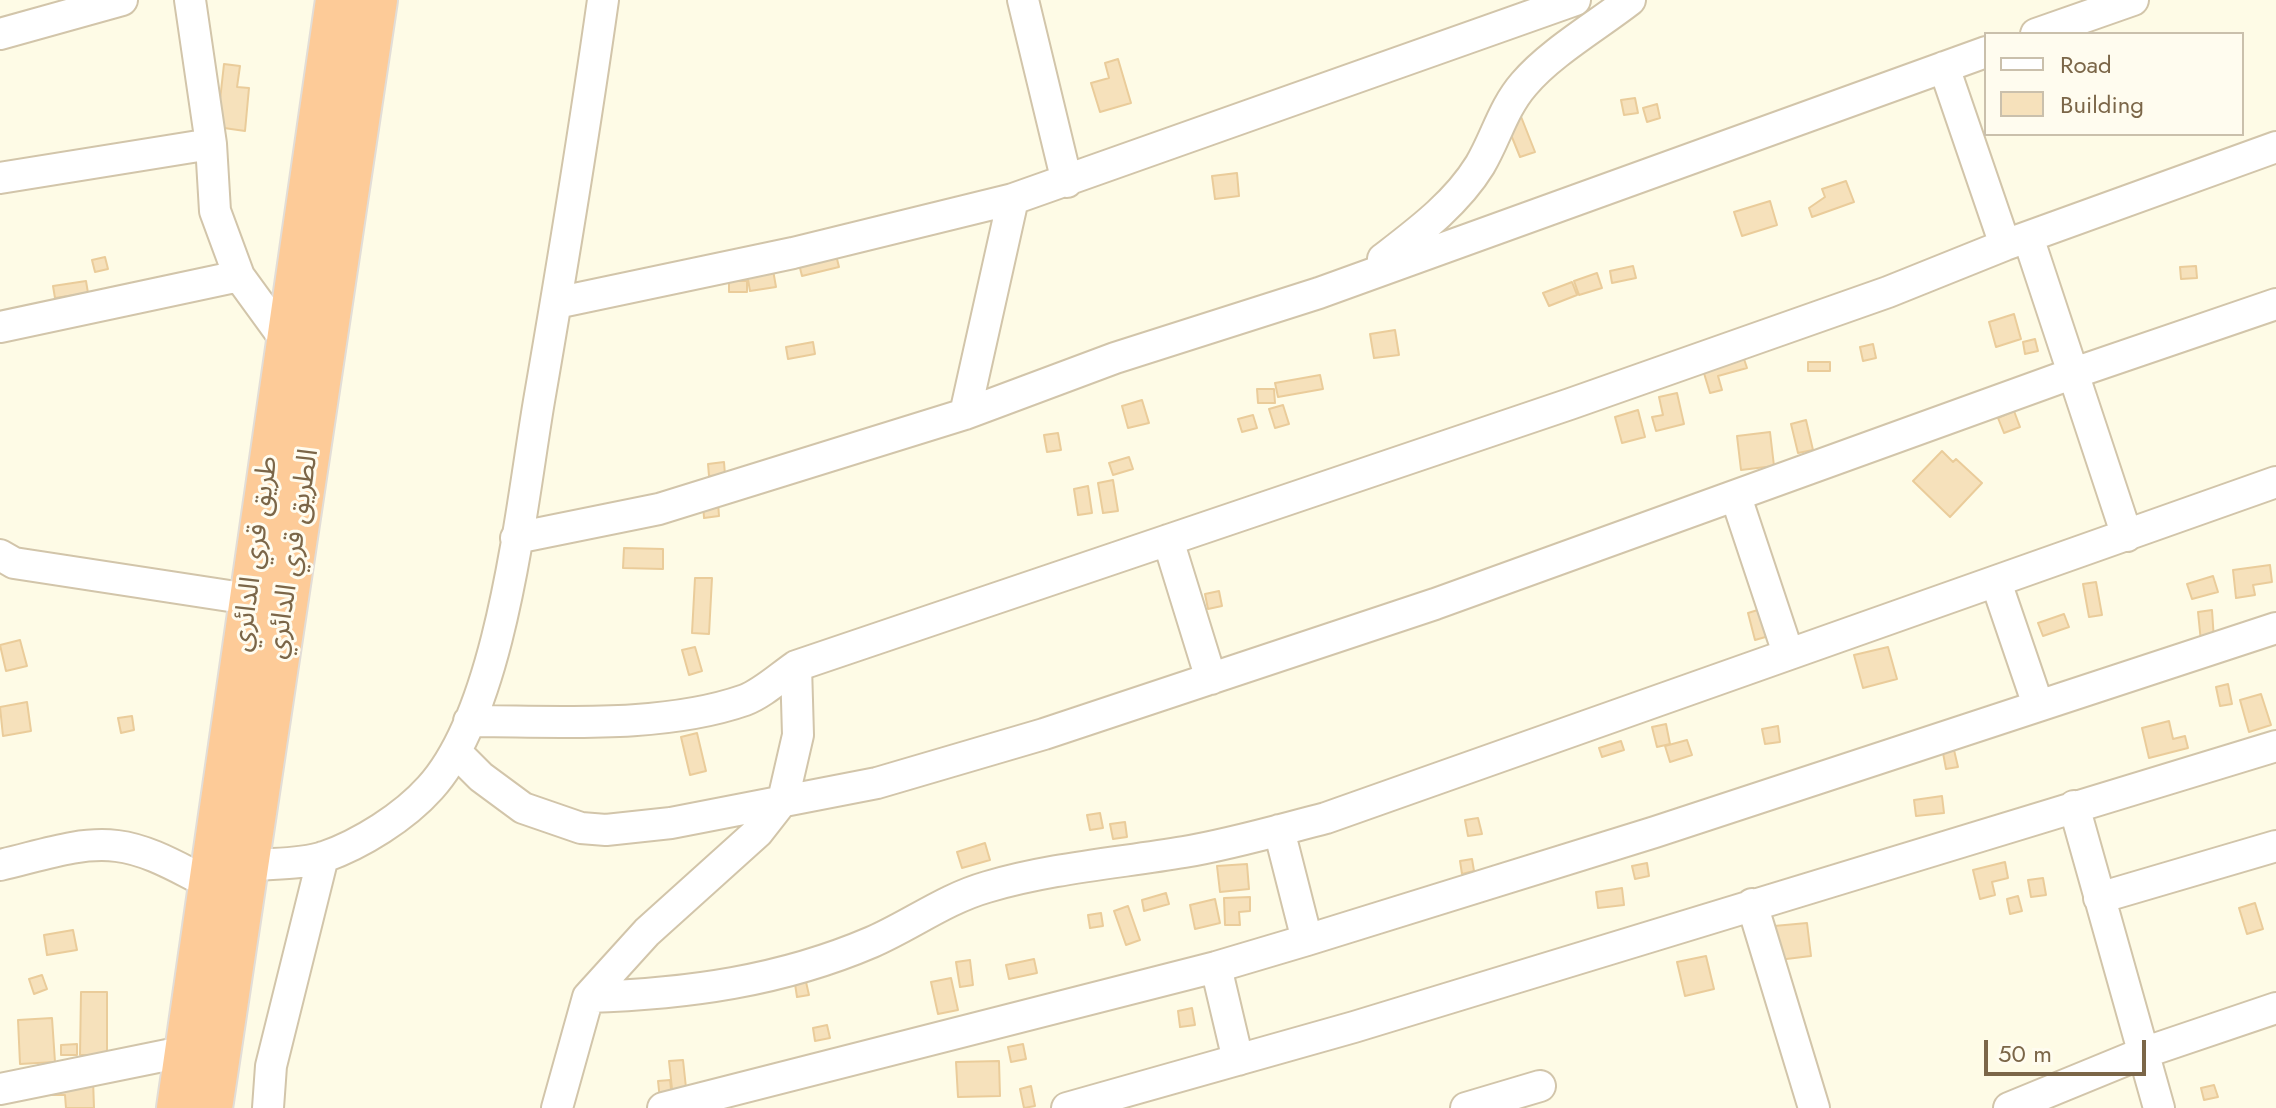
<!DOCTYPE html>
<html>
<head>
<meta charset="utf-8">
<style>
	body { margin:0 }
	#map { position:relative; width:2276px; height:1108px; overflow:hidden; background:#fefbe6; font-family:Jost,sans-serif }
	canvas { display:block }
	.legend { position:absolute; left:1984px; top:32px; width:260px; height:104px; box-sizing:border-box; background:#fffcef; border:2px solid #cac0ac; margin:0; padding:10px 14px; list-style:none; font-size:24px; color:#7b6648 }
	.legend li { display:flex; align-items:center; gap:16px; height:40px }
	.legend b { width:40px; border:2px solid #cac0ac }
	.scale { position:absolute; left:1984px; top:1040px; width:162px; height:36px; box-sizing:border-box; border:4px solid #7b6648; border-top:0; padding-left:10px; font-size:24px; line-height:28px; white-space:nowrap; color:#7b6648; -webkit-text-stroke:6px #fffcef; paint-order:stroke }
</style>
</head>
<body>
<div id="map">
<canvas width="2276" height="1108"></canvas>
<ul class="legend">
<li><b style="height:10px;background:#fff"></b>Road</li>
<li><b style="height:22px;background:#f6e1bb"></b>Building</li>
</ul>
<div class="scale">50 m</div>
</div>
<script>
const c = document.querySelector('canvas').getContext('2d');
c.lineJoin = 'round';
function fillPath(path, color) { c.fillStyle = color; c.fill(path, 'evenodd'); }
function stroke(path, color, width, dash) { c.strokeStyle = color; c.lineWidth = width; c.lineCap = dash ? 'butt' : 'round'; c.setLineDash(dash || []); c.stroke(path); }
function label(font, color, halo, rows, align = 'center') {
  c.font = font + ' Jost,"Noto Sans Arabic",sans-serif'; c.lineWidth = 6; c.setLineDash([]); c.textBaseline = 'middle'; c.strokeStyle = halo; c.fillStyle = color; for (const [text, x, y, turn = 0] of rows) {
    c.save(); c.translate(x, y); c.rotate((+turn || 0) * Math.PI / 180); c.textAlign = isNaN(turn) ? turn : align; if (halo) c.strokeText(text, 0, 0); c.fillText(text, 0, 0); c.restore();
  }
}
const building = new Path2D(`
	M1118 59 1131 103 1100 112 1091 83 1109 78 1105 63Z
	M224 64 240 66 237 87 249 88 245 131 217 127Z
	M1635 98 1638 113 1624 115 1621 100Z
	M1657 104 1660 118 1647 122 1643 108Z
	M1520 114 1535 152 1520 157 1505 120Z
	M1237 173 1239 196 1215 199 1212 176Z
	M1846 181 1854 202 1812 217 1809 208 1825 197 1822 189Z
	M1770 201 1777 225 1742 236 1734 212Z
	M835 251 839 267 802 276 798 260Z
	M105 257 108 269 95 272 92 260Z
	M1633 266 1636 278 1612 283 1610 271Z
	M2196 266 2197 278 2181 279 2180 267Z
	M773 270 776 287 750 291 747 274Z
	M1597 273 1602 288 1579 295 1574 281Z
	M86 281 88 293 55 298 53 286Z
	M729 281H747V292H729Z
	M1572 282 1577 295 1549 306 1543 293Z
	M2014 314 2021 339 1996 347 1989 322Z
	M1395 330 1399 355 1374 358 1370 334Z
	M2035 339 2038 351 2025 354 2023 342Z
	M813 342 815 354 788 359 786 347Z
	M1873 344 1876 358 1863 361 1860 347Z
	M1744 359 1747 368 1718 376 1722 390 1710 393 1703 370Z
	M1808 362H1830V371H1808Z
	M1320 375 1323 389 1278 397 1275 383Z
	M1257 389H1274L1275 403H1258Z
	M1677 393 1684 424 1656 431 1652 417 1663 415 1659 397Z
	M1142 400 1149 423 1128 428 1122 406Z
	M1283 405 1289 424 1275 428 1269 409Z
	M1638 410 1645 437 1622 443 1615 417Z
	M2014 411 2020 427 2004 433 1998 418Z
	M1253 415 1257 428 1242 432 1238 419Z
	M1806 420 1813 450 1798 453 1791 424Z
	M1770 432 1774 466 1741 470 1737 436Z
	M1058 433 1061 450 1047 452 1044 435Z
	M1942 451 1953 462 1956 459 1982 483 1950 517 1913 481Z
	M1129 457 1133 469 1113 475 1109 463Z
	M724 462 725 475 709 476 708 464Z
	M1113 480 1118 511 1103 513 1098 483Z
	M1088 486 1092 513 1078 515 1074 489Z
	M718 502 719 516 704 518 703 503Z
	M624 548 663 549V569L623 568Z
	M2270 565 2272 582 2253 585 2255 595 2236 598 2233 570Z
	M2213 576 2218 592 2192 599 2187 584Z
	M695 578H712L709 634 692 633Z
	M2096 582 2102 615 2089 617 2083 584Z
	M1219 591 1222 606 1208 609 1205 594Z
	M1761 609 1769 636 1755 640 1748 613Z
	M2212 610 2214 640 2201 642 2198 612Z
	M2064 614 2069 627 2043 636 2038 623Z
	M20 640 27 666 6 671 0 645Z
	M695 647 702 671 689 675 682 650Z
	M1888 647 1897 679 1863 688 1854 655Z
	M2228 684 2232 704 2220 706 2216 687Z
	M2261 694 2271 725 2249 732 2240 700Z
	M27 702 31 731 3 736 0 707Z
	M132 716 134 730 121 733 118 718Z
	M2169 721 2173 739 2185 736 2188 748 2149 758 2142 728Z
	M1666 724 1670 744 1657 747 1652 727Z
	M1778 726 1780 742 1765 744 1762 729Z
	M697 733 706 771 690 775 681 737Z
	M1687 740 1692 755 1670 762 1665 746Z
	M1621 741 1624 750 1602 757 1599 748Z
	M1954 750 1958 767 1946 769 1943 753Z
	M1942 796 1944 813 1916 816 1914 800Z
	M1100 813 1103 828 1090 830 1087 815Z
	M1478 818 1482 834 1468 836 1465 820Z
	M1125 822 1127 837 1113 839 1110 824Z
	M985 843 990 860 962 868 957 852Z
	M1472 859 1474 871 1462 874 1460 861Z
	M2005 862 2008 878 1992 882 1995 895 1980 899 1973 870Z
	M1647 863 1649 876 1635 879 1632 866Z
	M1247 864 1249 889 1220 892 1217 866Z
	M2043 878 2046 895 2031 897 2028 880Z
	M1622 888 1624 905 1598 908 1596 892Z
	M1166 893 1169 904 1144 911 1142 900Z
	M2018 896 2022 911 2010 914 2007 899Z
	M1250 897V911L1239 912 1240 925H1225L1224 898Z
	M1215 899 1220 923 1195 929 1190 905Z
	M2255 903 2263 929 2247 934 2239 908Z
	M1128 906 1140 940 1126 945 1114 911Z
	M1101 913 1103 926 1090 928 1088 915Z
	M1807 923 1811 956 1778 960 1774 926Z
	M73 930 77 950 47 955 44 935Z
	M1706 956 1714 989 1685 996 1677 962Z
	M1034 959 1037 973 1009 979 1006 965Z
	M970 960 973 985 960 987 956 962Z
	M42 975 47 989 34 994 29 979Z
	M951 978 958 1010 938 1014 931 982Z
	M806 982 809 995 797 997 795 984Z
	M81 992H107V1055H80Z
	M1192 1008 1195 1025 1180 1027 1178 1011Z
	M52 1018 55 1062 20 1064 18 1020Z
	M827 1025 830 1038 815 1041 813 1028Z
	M77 1044V1055H61V1045Z
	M1023 1044 1026 1059 1011 1062 1008 1047Z
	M683 1060 687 1097 673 1098 669 1061Z
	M999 1061 1000 1096 958 1097 956 1062Z
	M93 1079 94 1108H66L65 1095H52V1081Z
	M670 1080 672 1098 660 1100 658 1081Z
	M2214 1085 2218 1097 2204 1100 2201 1088Z
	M1031 1086 1035 1106 1024 1108 1020 1089Z`);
fillPath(building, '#f6e1bb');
stroke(building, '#eacc9a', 2);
const minor = new Path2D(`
	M190 0 211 144 215 211 239 276 287 342
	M1023 0 1067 182
	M0 34 122 0
	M2036 34 2133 0
	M1944 67 2005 245
	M0 178 211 144
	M2028 237 2127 536
	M1383 259C1418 232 1456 204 1480 165 1496 138 1503 108 1524 84 1550 53 1598 25 1630 0
	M556 303 793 253 1013 199
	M0 327 239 276
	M965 414 1013 199 1575 0
	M1736 497 1788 653
	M516 538 659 509 965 414 1115 358 1319 293 1986 52
	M1168 540 1211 679
	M0 555 14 563 249 599
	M1996 582 2038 705
	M469 721C556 721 662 729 745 700 763 693 780 677 796 666L1570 404 1888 292 2005 245 2276 147
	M457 753 481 777 523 808 581 828 606 830 671 823 877 783 1044 734 1435 604 2074 373 2276 304
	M2074 806 2159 1108
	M1279 830 1307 940
	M0 865C37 857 78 841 117 846 150 850 180 869 209 883
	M246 866C270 863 301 865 324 857 361 844 404 817 430 788 502 709 521 507 539 401 562 268 584 134 603 0
	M2099 898 2276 846
	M1752 904 1814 1108
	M1216 967 1238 1060
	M588 997C687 994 781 981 872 942 911 925 945 899 987 887 1051 868 1118 863 1184 852 1232 844 1279 830 1326 818L2276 482
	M0 1089 187 1051
	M268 1108 271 1066 323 857
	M557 1108 588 997 647 932 758 832 783 800 798 735 796 666
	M663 1108 1216 967 1307 940 1655 832 2276 628
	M1067 1108 1354 1027 2276 746
	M1466 1108 1540 1086
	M2009 1108 2143 1053 2276 1008`);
const highway = new Path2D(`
	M178 1108 337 0
	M211 1108 376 0`);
stroke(minor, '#d2c5aa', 34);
stroke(highway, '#e2ddd7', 46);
stroke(minor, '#fff', 30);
stroke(highway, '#fdcb98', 42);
label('28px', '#7b6648', '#fffcef', [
	["طريق قري الدائري",256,554,-82],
	["الطريق قري الدائري",294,554,-81]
]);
</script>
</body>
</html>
